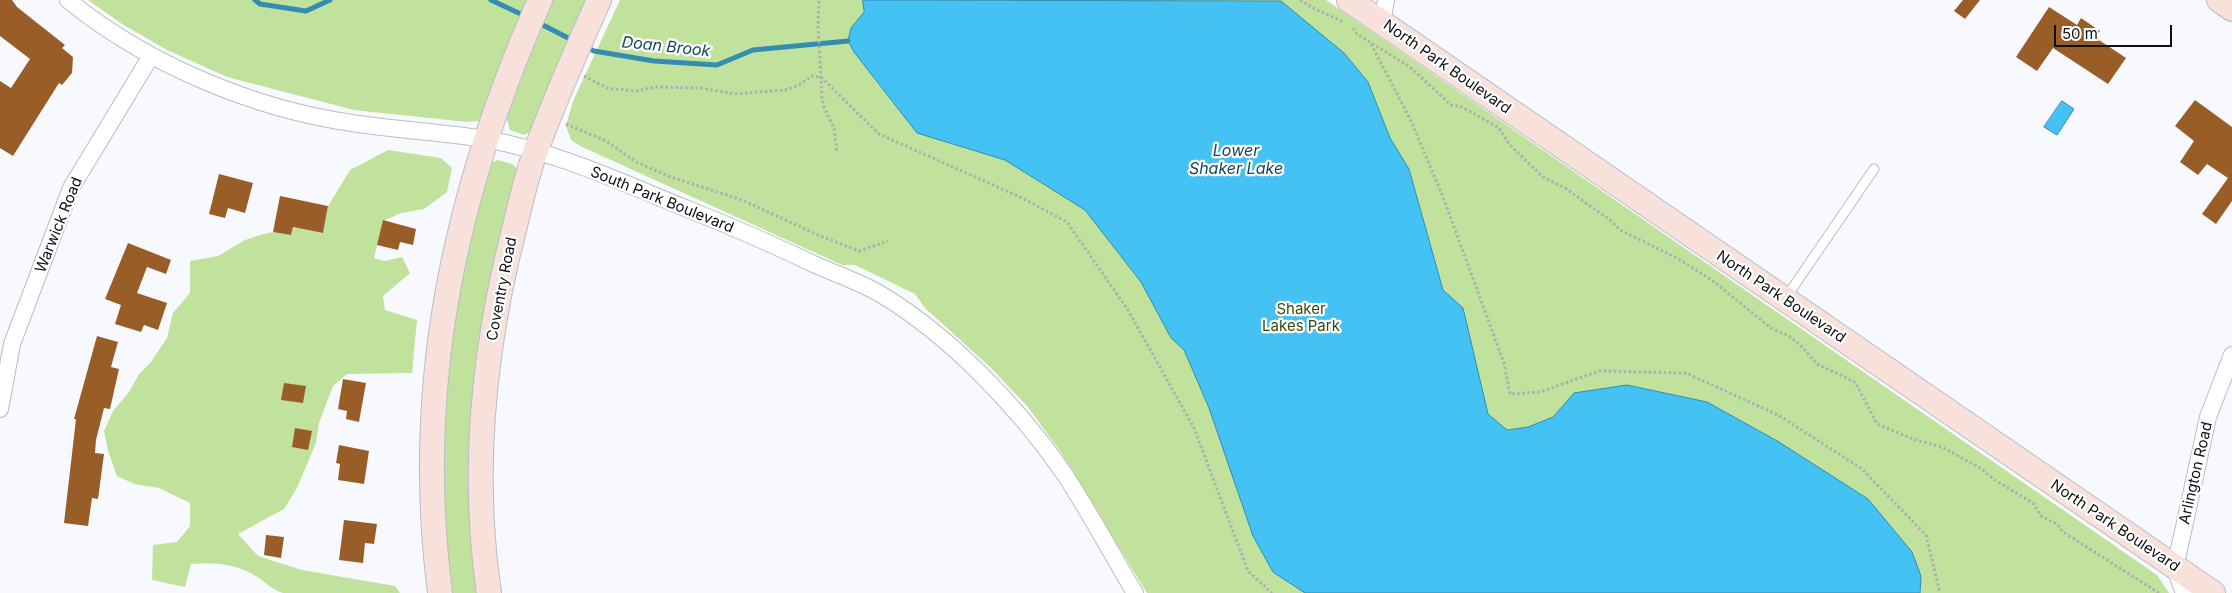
<!DOCTYPE html>
<html>
<head>
<meta charset="utf-8">
<style>
	body { margin:0 }
	#map { position:relative; width:2232px; height:593px; overflow:hidden; background:#f7f9fe; font-family:Inter,sans-serif }
	canvas { display:block }
	.scale { position:absolute; left:2054px; top:25px; width:118px; height:22px; box-sizing:border-box; border:2px solid #0d0f12; border-top:0; padding-left:6px; font-size:15px; line-height:18px; white-space:nowrap; color:#0d0f12; -webkit-text-stroke:4px #fff; paint-order:stroke }
</style>
</head>
<body>
<div id="map">
<canvas width="2232" height="593"></canvas>
<div class="scale">50 m</div>
</div>
<script>
const c = document.querySelector('canvas').getContext('2d');
c.lineJoin = 'round';
function fillPath(path, color) { c.fillStyle = color; c.fill(path, 'evenodd'); }
function stroke(path, color, width, dash) { c.strokeStyle = color; c.lineWidth = width; c.lineCap = dash ? 'butt' : 'round'; c.setLineDash(dash || []); c.stroke(path); }
function label(font, color, halo, rows, align = 'center') {
  c.font = font + ' Inter,sans-serif'; c.lineWidth = 4.5; c.setLineDash([]); c.textBaseline = 'middle'; c.strokeStyle = halo; c.fillStyle = color; for (const [text, x, y, turn = 0] of rows) {
    c.save(); c.translate(x, y); c.rotate((+turn || 0) * Math.PI / 180); c.textAlign = isNaN(turn) ? turn : align; if (halo) c.strokeText(text, 0, 0); c.fillText(text, 0, 0); c.restore();
  }
}
fillPath(new Path2D(`
	M88 0H532L487 114 479 121 467 122 354 110 227 77 167 50 122 24Z
	M551 0H589L537 128 524 135 510 130 506 117Z
	M620 0H1326L2157 575 2169 593H1147L1060 451 1027 406 990 367 925 308 915 294 855 265H842L580 146 571 140 566 126 573 101Z
	M388 150 441 158 452 168 447 192 424 209 401 213 383 221 374 258 385 261 402 257 410 273 383 296 385 310 417 320 412 373 347 374 333 386 319 423 316 443 297 488 284 509 238 534 258 556 302 570 395 586 400 593H283C273 590 265 582 256 576 234 563 215 563 191 564L185 587 152 580 153 545 177 542 190 526V503L159 488 134 484 117 476 108 451 104 431 113 411 129 392 139 374 151 362 167 338 173 313 190 293V261L218 256 245 240 263 234 273 232 291 235 293 227 323 233 328 206 350 170Z
	M497 160 512 164 519 170 499 250 483 593H447L442 514 445 384 464 259 489 165Z`), '#c1e29c');
const water = new Path2D(`
	M863 0 1281 1 1344 53 1368 82 1390 138 1409 169 1443 290 1463 308 1488 414 1507 430 1528 427 1553 417 1574 393 1627 385 1707 402 1779 442 1868 499 1912 552 1921 576 1920 593H1305L1273 572 1253 536 1209 408 1184 350 1171 338 1141 282 1085 210 1005 160 917 133 854 52 848 41 851 28 864 12Z
	M2062 101 2074 109 2057 135 2044 127Z`);
fillPath(water, '#44c2f4');
stroke(water, '#348cb0', 1);
stroke(new Path2D(`
	M255 0 260 4 306 11 330 0
	M491 0 527 17
	M537 22 574 41
	M586 47 594 51 654 61 717 65 753 50 848 41`), '#348cb0', 5);
fillPath(new Path2D(`
	M0 0H12L17 7 65 45 62 48 73 57 72 73 62 85 59 83 13 156 0 148V81L11 88 30 59 0 36Z
	M1963 0H1980L1965 19 1954 11Z
	M2049 7 2077 25 2081 18 2100 31 2096 38 2126 58 2108 84 2053 48 2037 71 2016 57Z
	M2195 100 2232 127V201L2216 224 2202 214 2228 178 2207 164 2198 175 2180 162 2194 141 2175 126Z
	M219 174 253 183 245 213 228 208 225 218 209 214Z
	M280 196 328 206 323 233 293 227 291 235 273 232Z
	M383 220 416 229 413 245 400 242 398 250 377 245Z
	M128 243 171 260 166 274 147 267 137 293 167 303 158 330 144 325 141 332 115 324 121 305 105 299Z
	M97 336 118 342 111 367 119 369 110 409 104 408 96 440 95 453 104 454 98 499 92 498 88 526 64 523 76 419H74Z
	M343 379 366 383 359 422 346 419 347 411 338 409Z
	M284 383 306 386 303 403 281 400Z
	M295 428 312 431 308 450 292 447Z
	M339 445 369 451 364 484 338 480 340 464 336 463Z
	M344 520 377 524 374 544 365 543 363 563 339 560Z
	M266 535 284 537 281 558 264 555Z`), '#995e28');
const lane = new Path2D(`
	M1785 299 1874 169`);
const street = new Path2D(`
	M68 0C145 63 253 109 352 123 396 130 441 132 485 139 555 151 623 183 690 210 733 227 776 246 818 266 839 275 862 283 882 295 950 336 1018 407 1063 472 1089 511 1111 553 1135 593
	M1382 23 1386 0
	M0 409 12 344 71 188 151 56
	M2184 593 2175 568 2208 417 2232 355`);
const secondary = new Path2D(`
	M1349 0 2213 593
	M2219 0 2232 9
	M440 593C413 384 455 191 540 0
	M489 593C471 471 484 345 515 226 521 201 527 174 536 150 555 99 577 49 599 0`);
stroke(lane, '#b8bdc8', 11);
stroke(street, '#b8bdc8', 18);
stroke(secondary, '#b8bdc8', 26);
stroke(new Path2D(`
	M1300 0 1317 10 1344 22
	M819 1 818 25 822 97 824 107 834 128 837 153
	M1353 28 1357 34 1410 67 1451 105 1460 106 1499 128 1509 144 1543 177 1565 188 1610 220 1620 230 1679 259 1713 281 1771 328 1789 336 1802 347 1817 364 1855 382 1877 424 1913 439 1942 447 1980 468 1995 480 2033 503 2042 517 2057 524 2063 532 2159 593
	M1371 44 1411 121 1443 197 1504 363 1510 394 1540 392 1599 371 1686 373 1778 415 1861 468 1926 535 1940 593
	M584 76 607 88 636 91 655 87 701 88 734 94 785 90 799 85 812 76 821 77 879 134 1020 197 1067 222 1128 310 1194 428 1248 571 1272 593
	M566 124 606 141 636 162 668 176 742 200 816 234 859 251 888 241`), '#adafb3', 3, [2.5, 2.5]);
stroke(lane, '#fff', 9);
stroke(street, '#fff', 16);
stroke(secondary, '#f8e0db', 24);
label('15px', '#0d0f12', '#fff', [
	["North Park Boulevard",1447,67,35],
	["South Park Boulevard",662,200,22],
	["Warwick Road",59,225,-68],
	["Coventry Road",502,289,-79],
	["North Park Boulevard",1781,297,34],
	["Arlington Road",2196,473,-77],
	["North Park Boulevard",2115,526,34]
]);
label('15px', '#334d09', '#fff', [
	["Shaker",1301,309],
	["Lakes Park",1301,326]
]);
label('italic 16px', '#13475c', '#fff', [
	["Doan Brook",666,47,6],
	["Lower",1236,151],
	["Shaker Lake",1236,169]
]);
</script>
</body>
</html>
